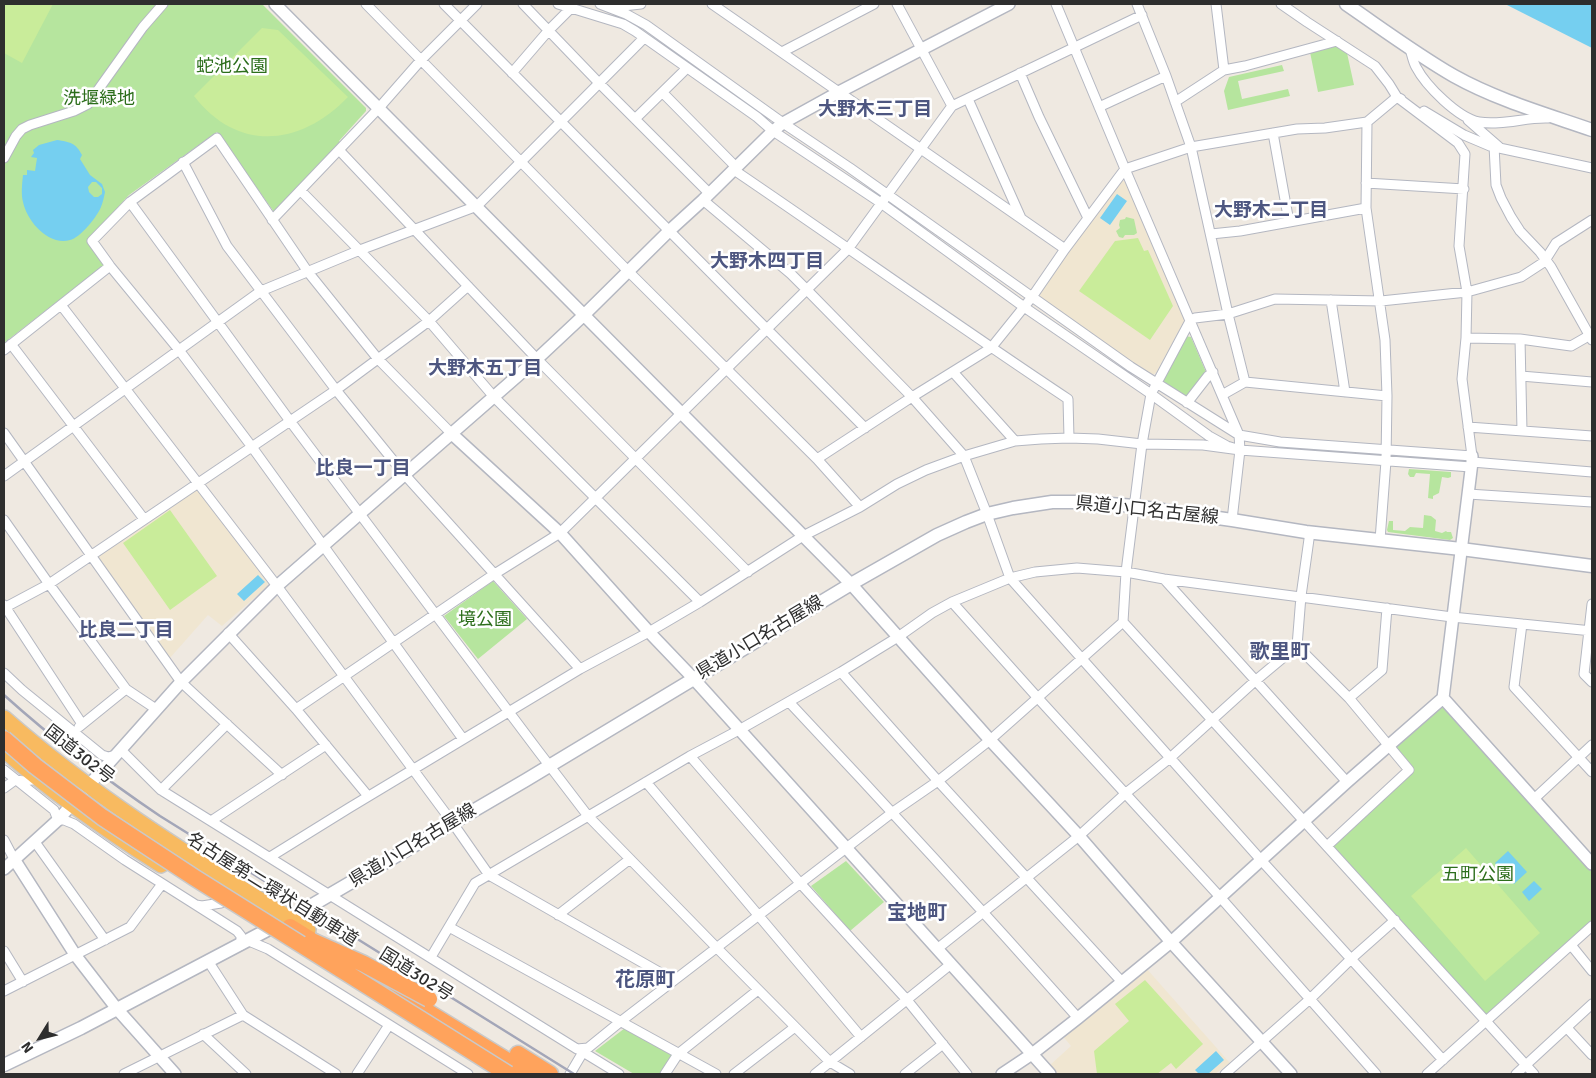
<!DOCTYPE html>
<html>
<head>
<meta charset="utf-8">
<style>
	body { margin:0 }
	#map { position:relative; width:1596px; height:1078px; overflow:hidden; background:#efe9e1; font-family:Signika,sans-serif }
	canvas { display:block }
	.frame { position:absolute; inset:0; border:5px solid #2e2e2e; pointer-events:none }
	.north { position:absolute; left:15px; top:1013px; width:50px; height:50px; -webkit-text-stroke:4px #fff; paint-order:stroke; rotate:234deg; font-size:14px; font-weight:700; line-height:20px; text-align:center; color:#2e2e2e }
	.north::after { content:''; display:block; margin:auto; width:18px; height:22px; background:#2e2e2e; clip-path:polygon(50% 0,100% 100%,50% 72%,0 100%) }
</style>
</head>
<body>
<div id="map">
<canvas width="1596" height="1078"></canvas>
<div class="frame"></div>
<div class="north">N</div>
</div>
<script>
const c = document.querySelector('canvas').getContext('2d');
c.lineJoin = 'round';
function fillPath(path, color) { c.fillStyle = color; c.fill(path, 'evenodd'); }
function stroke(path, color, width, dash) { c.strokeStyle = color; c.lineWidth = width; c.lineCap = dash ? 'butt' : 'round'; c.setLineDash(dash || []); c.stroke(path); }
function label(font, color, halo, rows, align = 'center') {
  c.font = font + ' Signika,"Noto Sans JP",sans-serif'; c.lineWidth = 5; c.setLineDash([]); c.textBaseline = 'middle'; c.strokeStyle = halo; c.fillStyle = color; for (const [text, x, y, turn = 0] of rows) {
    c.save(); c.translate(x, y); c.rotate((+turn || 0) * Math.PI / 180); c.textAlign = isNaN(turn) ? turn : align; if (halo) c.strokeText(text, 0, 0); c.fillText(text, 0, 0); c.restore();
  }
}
fillPath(new Path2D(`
	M1121 180 1126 182 1185 320 1156 373 1151 375 1039 297V293Z
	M194 490H198L268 583 267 587 222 626 208 615 169 659 99 561V555Z
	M1146 968 1230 1063 1215 1074H1058L1050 1065 1071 1046 1061 1034Z`), '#f0e6d1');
fillPath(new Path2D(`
	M4 4H262L366 108V111L339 141 340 142 274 212 217 132 129 195 87 241 104 265 4 343Z
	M1338 46 1347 53 1354 85 1318 92 1310 52Z
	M1282 65 1284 71 1238 81 1242 99 1288 89 1290 96 1228 110 1224 91 1229 77Z
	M1126 217 1134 219 1137 233 1134 235H1125L1123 238 1119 237 1116 231 1120 228 1119 225 1120 220 1125 219Z
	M1185 336 1191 337 1206 372 1187 400 1158 382Z
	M1409 469 1451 472V477L1448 478 1442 477 1439 493 1433 496V499L1428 498 1430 474 1416 473 1414 477H1410L1408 474Z
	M1424 515 1431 516 1436 520 1435 531 1442 533 1446 531 1447 532H1451L1453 538 1450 540 1388 532 1387 530 1389 521H1393V530L1405 531 1410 527 1423 528Z
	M493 581 527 619 478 659 444 616Z
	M1438 705 1447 706 1592 868V920L1485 1016 1330 846 1411 769 1394 746Z
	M846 861 884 902 850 931 811 886Z
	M625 1028 673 1056 661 1074H634L595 1051Z`), '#b6e59e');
fillPath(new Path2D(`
	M4 4H53L22 63 4 53Z
	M262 28 278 30 348 97C301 146 238 153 194 96Z
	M1138 238 1144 251 1148 250 1173 306 1150 340 1079 291 1115 241Z
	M170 510 217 576 170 610 123 543Z
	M1466 848 1540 933 1485 981 1411 896Z
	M1145 980 1203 1044 1176 1069 1171 1063 1157 1074H1097L1094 1051 1129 1021 1115 1004Z`), '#c9ec9a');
fillPath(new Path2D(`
	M1505 4H1592V48Z
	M57 140C70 142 76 143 82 155L80 159 90 175 102 184 105 192C104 197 103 202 101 207 97 217 80 238 70 240 48 246 27 221 23 202 21 194 22 184 23 175H27V170L35 171 37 158 31 157 34 153 33 150 39 145ZM92 182H96L102 188V194L98 197H94L89 192 88 187Z
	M1117 194 1127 201 1110 225 1100 218Z
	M258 575 265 582 244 601 237 594Z
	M1508 851 1527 872 1514 884 1495 863Z
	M1534 881 1542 889 1529 901 1522 892Z
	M1216 1051 1224 1060 1208 1074H1199L1195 1070Z`), '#75cff0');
const minor = new Path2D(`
	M366 4 628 271 817 459 860 507
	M444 4 865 428
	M523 4 600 84 709 193
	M558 4 623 24 635 31 757 117 773 131 881 203 1024 307 1151 394 1209 436 1227 446 1240 450 1471 467
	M600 4 626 14 646 25 783 123 850 168 1131 367 1239 435 1280 442 1472 456 1462 379 1466 338 1467 292 1459 246 1465 154 1458 143 1397 97 1389 84 1375 66 1307 22 1281 4
	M712 4 1065 249
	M897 4 952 106
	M1056 4 1125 169 1239 435 1240 450 1232 520
	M1137 4 1166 76 1191 147 1228 314 1245 382
	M1216 4 1224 70
	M614 7 641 4
	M1410 49C1412 55 1413 62 1416 67 1426 86 1458 118 1479 122 1502 126 1526 117 1548 118
	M782 52 874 4
	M512 73 549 30 571 8
	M1020 73 1039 117 1088 218
	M663 93 736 167
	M968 99 1021 218
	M1175 102 1224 70 1245 66 1337 41
	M1099 107 1166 76
	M1424 111 1464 135 1490 146 1592 168
	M635 119 687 68
	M1468 120 1499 147
	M1273 133 1289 222
	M1494 146 1496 185 1501 198 1511 217 1520 231 1540 252 1551 267 1592 340
	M339 150 537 359 748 572
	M4 158 16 136 22 129 30 125 74 111 88 104 143 27 163 4
	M183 162 227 246 336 390 405 475 580 669
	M734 170C846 246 955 324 1068 399L1069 438
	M1366 183 1464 189
	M301 191 429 321 494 397 700 602
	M703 200 791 274 807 290 912 397 964 456 987 514 1010 578 1261 860 1443 1060
	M130 202 290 421 539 752 588 816 716 947 830 1062 850 1074
	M272 220 378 109 421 60 477 4
	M1211 234 1240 231 1366 208
	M1331 300 1345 392
	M61 305 277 586 452 822 489 875 673 980
	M1466 338 1520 339 1571 346 1592 334
	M1520 339 1522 431
	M11 344 144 519
	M4 350 110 266
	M953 372 1015 441
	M1521 376 1592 382
	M1222 395 1245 382 1387 396
	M1187 403 1208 376 1213 372
	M1468 427 1592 436
	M4 433 181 682 282 775
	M452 434 378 359 308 272 217 138 130 202 92 241 110 266 179 350 252 447 463 739
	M817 459 912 397 991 348 1032 297 1065 249 1125 169 1191 147 1297 129 1325 128 1367 122
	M1472 462 1592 472
	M4 476 261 291 360 250 477 206 644 38
	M1468 494 1592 502
	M4 520 49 584 126 689 156 709
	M1310 532 1301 596 1297 646 1349 698 1409 770 1327 846
	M1380 540 1386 461 1387 396 1385 340 1366 208 1367 122 1397 97 1401 99
	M1164 579 1347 782
	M952 602 1037 697 1220 897 1376 1074
	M1592 604 1584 674 1592 682
	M4 605 82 724
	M4 608 49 584 336 390 429 321 468 286
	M1123 622 1534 1074
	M1522 624 1514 687 1592 772
	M228 633 296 709 368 796
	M841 672 938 781 1122 982
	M4 673 22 690 102 755 108 757 116 755
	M1349 698 1382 670 1387 608
	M789 702C887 806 983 911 1078 1018
	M296 709 493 575 560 533 848 249 952 106 1142 15
	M79 727 126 689
	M121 750 161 790 577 1049 588 1048
	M690 756 800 883 907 1000 967 1074
	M4 770 54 810 58 820H64L74 824 125 860 237 931 241 936V945
	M646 782 861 1037
	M4 788 15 780 25 781 38 779
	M161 790 227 724
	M1534 799 1592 745
	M211 821 326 745
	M4 840 14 859
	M35 842 105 940
	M270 857 349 808 580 669 649 632 700 602 803 536 860 507 897 484 926 470 964 456 1015 441 1041 439 1069 438 1098 439 1142 444 1203 445 1240 450
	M196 905 202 906 221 903
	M558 915 630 859
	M449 927 716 1074
	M249 941 268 949 468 1074
	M1571 945 1592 971
	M937 949 1079 836 1126 793 1170 758 1255 681 1297 646
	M4 951 23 982
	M431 957 475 883 690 756 739 730 841 672 898 637 932 613 952 602 1010 578 1035 572 1077 568 1126 572 1164 579 1452 617 1592 631
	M208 961 243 1015 336 1074
	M4 991 130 927 162 884
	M1567 1028 1592 1055
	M203 1034 246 1074
	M583 1052 619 1074
	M124 1074 243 1015
	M357 1074 389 1025
	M570 1074 583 1052 620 1022 893 812 938 781 990 740 1123 622 1126 572 1142 444 1151 394 1190 321 1195 318 1228 314 1275 299 1381 301 1467 292 1521 277 1544 262 1556 243 1592 220
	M665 1074 678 1054 758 990
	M734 1074 795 1027
	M815 1074 951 964
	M905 1074 943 1044
	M1225 1074 1310 999 1351 959 1395 920
	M1427 1074 1592 926
	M1516 1074 1592 1004`);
const tertiary = new Path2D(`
	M275 4 851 584 990 740 1079 836 1171 942 1291 1074
	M452 434 560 533 649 632 693 678 1050 1074
	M1443 698 1592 864
	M14 859 76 956 117 1009 175 1074
	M4 869 58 820 181 682 277 586 537 359 584 315 669 231 703 200 773 131 783 123 839 92 1009 4
	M1002 1074 1032 1054 1078 1018 1171 942 1347 782 1443 698 1472 462V456`);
const secondary = new Path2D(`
	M1346 4C1381 28 1416 54 1454 76 1497 100 1546 114 1592 130
	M4 1065 81 1028 290 918 526 780 851 584 937 535 966 522 987 514 1013 508 1052 502H1087L1134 506 1232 520 1306 532 1461 549 1592 566`);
const trunk = new Path2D(`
	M4 718C97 800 203 864 308 930
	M4 750C53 793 106 830 161 865`);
const motorway = new Path2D(`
	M290 927 324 948
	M356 968 529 1074
	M518 1054 550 1074`);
stroke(minor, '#b4b7c1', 11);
stroke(tertiary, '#b4b7c1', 14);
stroke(secondary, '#b4b7c1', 15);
stroke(trunk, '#c9c9c9', 18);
stroke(motorway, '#c9c9c9', 19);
stroke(minor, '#fff', 9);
stroke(tertiary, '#fff', 11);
stroke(secondary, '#fff', 12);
stroke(trunk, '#f8ba60', 15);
stroke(motorway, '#ffa35c', 16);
stroke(new Path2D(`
	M4 695C53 739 105 779 160 816L574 1074`), '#a3a6b8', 2.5);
const motorwayBridge = new Path2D(`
	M4 739 35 766 102 817 195 878 508 1074
	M312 941 364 964 429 999`);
stroke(motorwayBridge, '#c9c9c9', 19, []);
stroke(motorwayBridge, '#ffa35c', 16);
label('18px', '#2c6e1b', '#fff', [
	["蛇池公園",232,67],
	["洗堰緑地",99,99],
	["境公園",485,620],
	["五町公園",1478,875]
]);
label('18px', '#2e2e2e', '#fff', [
	["県道小口名古屋線",1147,511,6],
	["県道小口名古屋線",760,638,-31],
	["国道302号",79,755,38],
	["県道小口名古屋線",413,846,-31],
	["名古屋第二環状自動車道",272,890,32],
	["国道302号",416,975,32]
]);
label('bold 19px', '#4d5680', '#fff', [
	["大野木三丁目",875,110],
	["大野木二丁目",1271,211],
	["大野木四丁目",767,262],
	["大野木五丁目",485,369],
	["比良一丁目",363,469],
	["比良二丁目",126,631]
]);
label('bold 20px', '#4d5680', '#fff', [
	["歌里町",1280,653],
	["宝地町",917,914],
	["花原町",645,981]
]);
</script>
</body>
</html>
